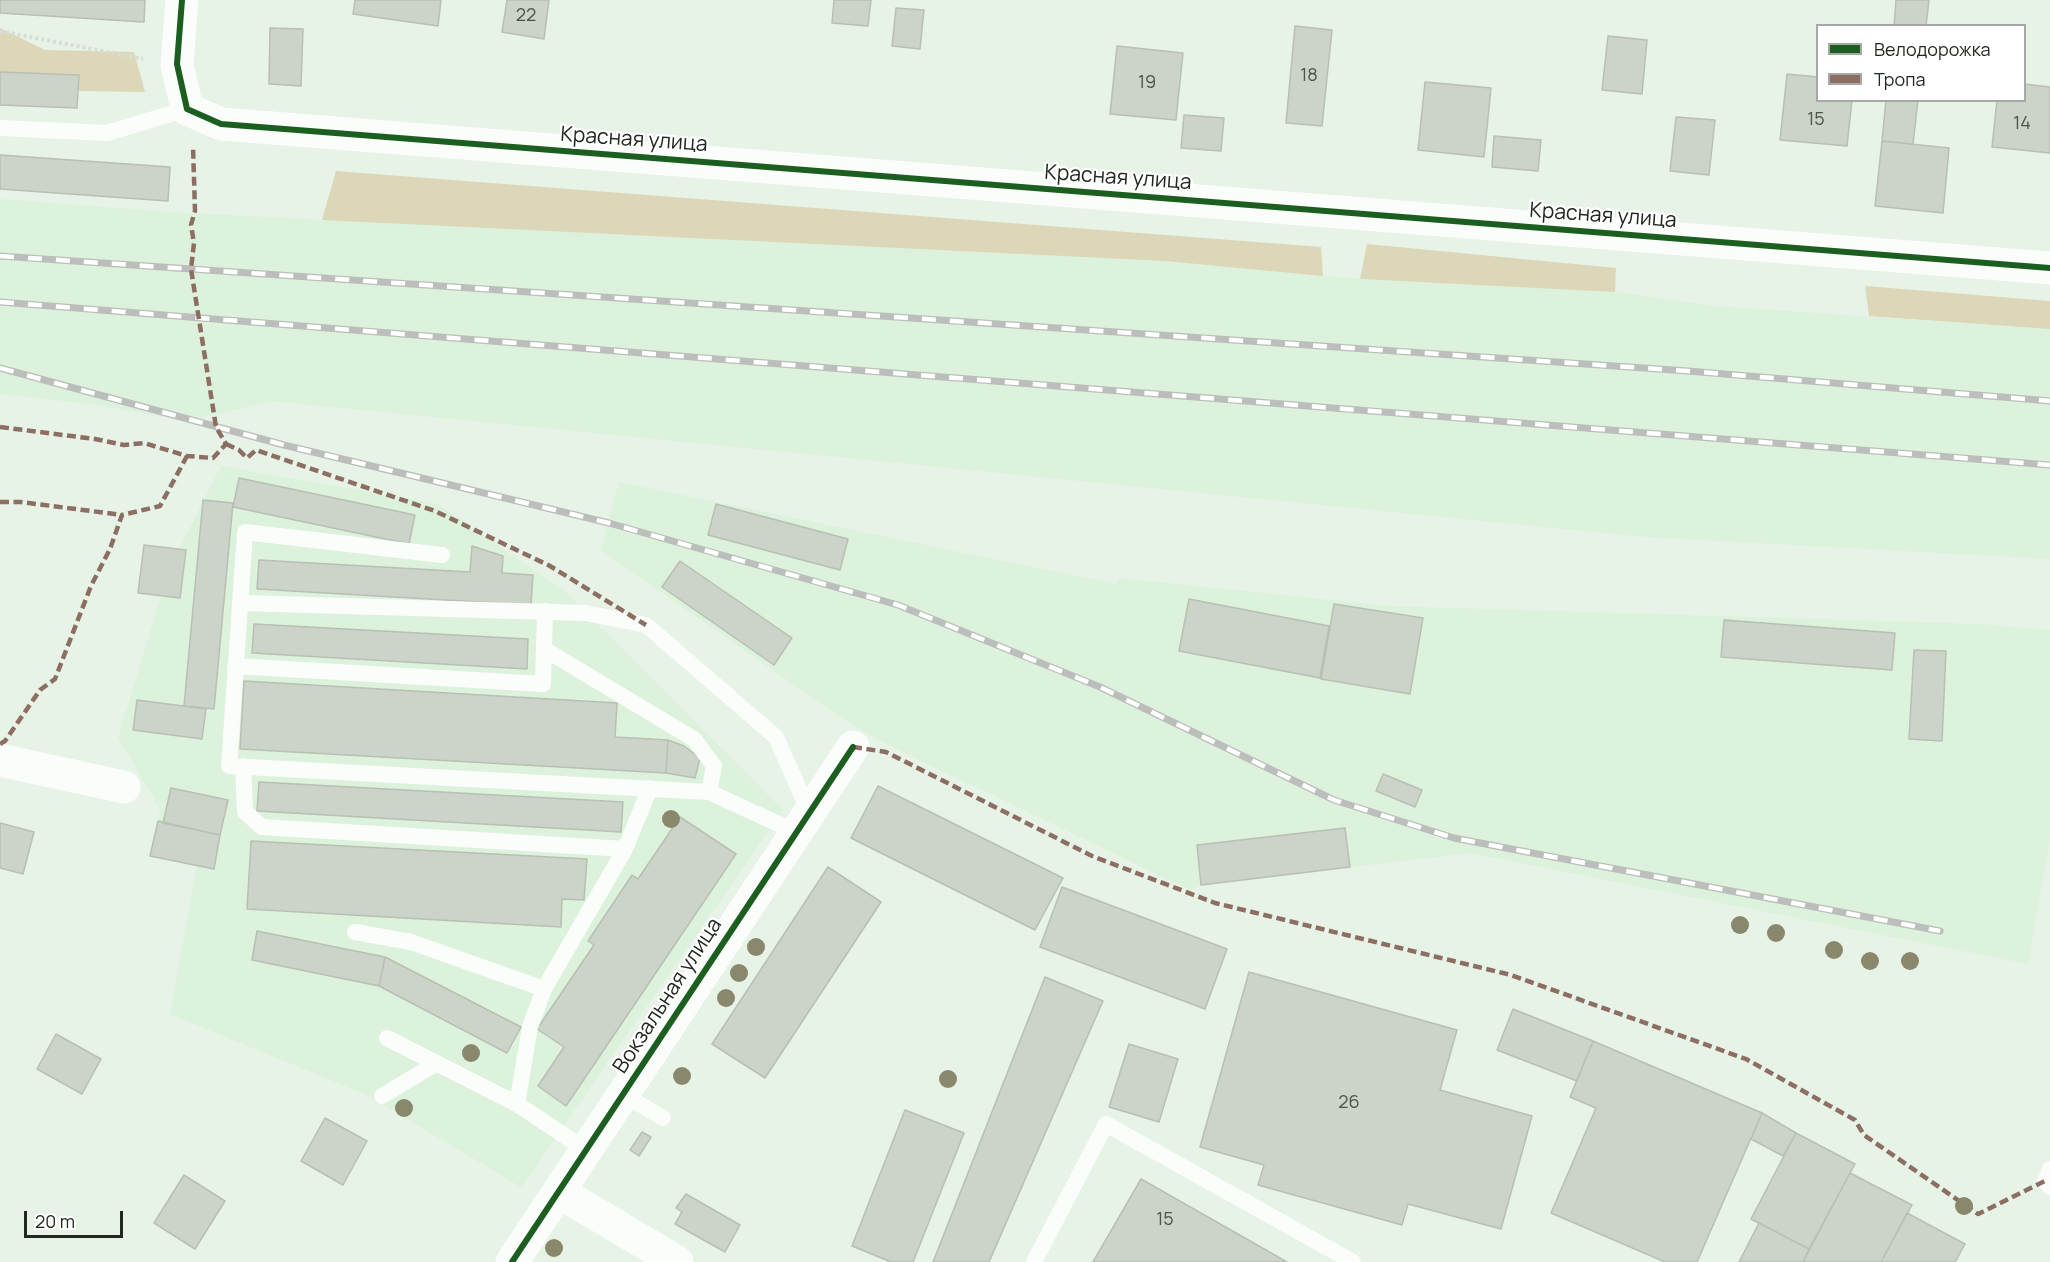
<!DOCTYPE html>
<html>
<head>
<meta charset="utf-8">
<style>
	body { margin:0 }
	#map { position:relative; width:2050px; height:1262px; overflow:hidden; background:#e6f3e6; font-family:Manrope,sans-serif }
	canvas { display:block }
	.legend { position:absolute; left:1816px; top:24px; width:210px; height:78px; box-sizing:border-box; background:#fff; border:2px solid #a6a9a6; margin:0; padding:8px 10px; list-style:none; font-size:18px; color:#202920 }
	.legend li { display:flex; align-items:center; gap:12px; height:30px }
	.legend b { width:30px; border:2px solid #a6a9a6 }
	.scale { position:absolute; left:24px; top:1211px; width:99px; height:27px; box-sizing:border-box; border:3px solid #202920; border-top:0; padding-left:8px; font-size:18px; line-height:21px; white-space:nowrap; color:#202920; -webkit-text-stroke:4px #fff; paint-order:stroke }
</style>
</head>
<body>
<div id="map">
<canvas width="2050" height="1262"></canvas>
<ul class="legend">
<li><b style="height:8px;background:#1b5e20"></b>Велодорожка</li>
<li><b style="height:8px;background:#8d6e63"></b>Тропа</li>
</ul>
<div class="scale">20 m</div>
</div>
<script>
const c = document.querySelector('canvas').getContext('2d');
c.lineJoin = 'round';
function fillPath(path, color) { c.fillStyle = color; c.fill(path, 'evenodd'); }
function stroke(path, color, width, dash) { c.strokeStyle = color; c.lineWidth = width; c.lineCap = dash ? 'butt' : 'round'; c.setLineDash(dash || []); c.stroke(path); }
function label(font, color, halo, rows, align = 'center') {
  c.font = font + ' Manrope,sans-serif'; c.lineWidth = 4.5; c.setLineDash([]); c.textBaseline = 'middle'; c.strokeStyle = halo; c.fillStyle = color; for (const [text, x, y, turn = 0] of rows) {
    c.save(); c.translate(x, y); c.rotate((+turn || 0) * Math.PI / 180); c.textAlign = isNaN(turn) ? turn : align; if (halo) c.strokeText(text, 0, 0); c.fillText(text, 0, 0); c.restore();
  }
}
fillPath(new Path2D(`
	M0 199 186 213 1165 261 1360 279 1615 292 1714 306 2050 329V559L1645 537 271 401 188 421 90 404 0 394Z
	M221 466 438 504 565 591 783 810 521 1187 367 1095 170 1014 197 866 150 856 160 809 118 738 170 567Z
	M619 482 1116 584 1119 578 1390 606 1980 624 2050 630V838L2028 964 1470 853 1201 885 1190 890 880 741 843 719 601 550Z`), '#dcf2dc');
fillPath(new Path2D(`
	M0 28 45 50 134 52 145 92 78 91 79 75 0 72Z
	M336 171 1321 247 1323 276 1165 261 322 220Z
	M1367 244 1616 268 1615 292 1360 279Z
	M1865 286 2050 301V329L1869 316Z`), '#dcd7b8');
const building = new Path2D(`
	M0 0H145L144 22 0 13Z
	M355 0H441L438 26 353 14Z
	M507 0H549L544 39 502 32Z
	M834 0H871L868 26 832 23Z
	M1896 0H1929L1926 26H1894Z
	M896 8 924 10 920 49 892 46Z
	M1295 26 1332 30 1322 126 1286 123Z
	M270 28 303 29 301 86 269 84Z
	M1608 36 1647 40 1642 94 1602 90Z
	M1117 46 1183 53 1176 120 1110 114Z
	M0 72 79 75 77 108 0 105Z
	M1787 74 1818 77V100H1852L1847 146 1780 140Z
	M1425 82 1491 88 1484 157 1418 150Z
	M2024 84 2050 87V153L1992 147 1997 100H2024Z
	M1886 100H1918L1913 144 1882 141Z
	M1184 115 1224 118 1221 151 1181 148Z
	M1676 117 1715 120 1709 175 1670 171Z
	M1494 136 1541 140 1538 171 1492 167Z
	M1882 141 1949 148 1943 213 1875 206Z
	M0 155 170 167 168 201 0 189Z
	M239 478 415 515 409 544 233 507Z
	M203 500 233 503 214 709 184 706Z
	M716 504 848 539 840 570 708 535Z
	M144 545 186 550 180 598 138 593Z
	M472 546 503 556 502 573 533 575 531 605 257 589 259 560 470 572Z
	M680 561 792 638 774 665 662 587Z
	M1189 599 1329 626 1320 678 1179 651Z
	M1334 604 1423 618 1410 694 1321 679Z
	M1724 620 1895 633 1892 670 1721 657Z
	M254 624 528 639 527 669 252 653Z
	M1914 650 1946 651 1942 741 1909 739Z
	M244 681 617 703 615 737 668 740 666 773 240 749Z
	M137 700 206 709 202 739 133 730Z
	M668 740 684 746 700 758 695 778 666 773Z
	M1383 774 1422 790 1415 807 1376 791Z
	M259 782 623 802 621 832 257 811Z
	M878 786 1063 878 1035 930 851 838Z
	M171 788 228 800 220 835 163 823Z
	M680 817 736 854 566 1106 538 1086 564 1047 537 1029 594 945 588 941 632 875 638 879Z
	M158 821 220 835 214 869 150 856Z
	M0 823 34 832 23 874 0 868Z
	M1345 828 1350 867 1201 885 1197 845Z
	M251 841 587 859 584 900 562 899 561 927 247 909Z
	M828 867 881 902 765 1078 712 1044Z
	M1062 887 1227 949 1205 1009 1040 947Z
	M257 931 385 957 379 986 252 960Z
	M385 957 521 1027 507 1053 379 986Z
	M1249 972 1457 1030 1440 1090 1532 1116 1501 1229 1408 1204 1402 1225 1258 1185 1264 1165 1200 1147Z
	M1045 977 1103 1001 989 1262H933Z
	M1513 1009 1593 1041 1577 1081 1497 1050Z
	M56 1034 101 1059 82 1094 37 1069Z
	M1593 1041 1762 1113 1697 1262H1665L1551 1213 1596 1108 1570 1097Z
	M1129 1044 1178 1059 1159 1122 1109 1107Z
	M905 1110 964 1133 913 1262H891L852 1246Z
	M1762 1113 1796 1133 1783 1156 1751 1139Z
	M325 1118 367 1141 343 1185 301 1161Z
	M642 1132 651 1137 639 1156 630 1150Z
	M1796 1133 1855 1164 1809 1249 1751 1219Z
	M1850 1173 1912 1205 1881 1262H1803Z
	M184 1175 225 1201 195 1249 154 1223Z
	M1141 1179 1287 1262H1093Z
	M686 1194 740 1225 725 1252 675 1224 682 1212 676 1208Z
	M1907 1213 1965 1244 1955 1262H1881Z
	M1759 1223 1809 1249 1803 1262H1739Z`);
fillPath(building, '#ccd3c8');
stroke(building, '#b8bfb3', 1.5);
stroke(new Path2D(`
	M0 31 143 59`), '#d8dcd8', 4, [3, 3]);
stroke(new Path2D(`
	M0 128 107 133 187 109
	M442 555 245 532 229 766 709 792 796 832
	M240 603 586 613 646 625 776 737 809 812
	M544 649 694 739 714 766 709 792
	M235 666 543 684 545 611
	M243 766 245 812 262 827 625 849
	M355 932 411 942 544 989 625 849 650 788
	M544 989 530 1027 517 1104 586 1150
	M387 1038 517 1104
	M623 1094 663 1118
	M382 1096 437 1063
	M2050 1169 2045 1181 2050 1187
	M1034 1262 1106 1124 1353 1262`), '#fbfdfb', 16);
stroke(new Path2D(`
	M182 0 177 64 187 109 221 124 2050 268
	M0 760 124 787
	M559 1192 677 1262
	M512 1262 853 747`), '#fbfdfb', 33);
const rail = new Path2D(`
	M0 256 1688 371 2050 401
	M0 302 2050 465
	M0 368 284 445 609 523 898 605 1100 687 1334 800 1454 838 1940 931`);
stroke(rail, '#bbbebb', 7);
stroke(rail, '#fff', 4.5, [14]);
stroke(new Path2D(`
	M0 427 95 439 124 445 144 443 187 456 213 458 226 444 216 427 191 269 194 243 191 225 195 211 193 146
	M226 444 239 450 247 458 256 450 435 511 550 566 646 625
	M0 502H21L122 515
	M0 744 5 741 40 690 55 679 91 586 110 549 122 515 160 506 187 456
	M853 747 886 752 1092 856 1215 903 1511 975 1746 1059 1855 1120 1864 1135 1978 1214 2045 1181`), '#8d6e63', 4.5, [9, 4.5]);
stroke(new Path2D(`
	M182 0 177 64 187 109 221 124 2050 268
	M512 1262 853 747`), '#1b5e20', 6);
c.fillStyle = '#8a886c';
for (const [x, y] of [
	[671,819],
	[1740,925],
	[1776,933],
	[756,947],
	[1834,950],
	[1870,961],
	[1910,961],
	[739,973],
	[726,998],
	[471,1053],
	[682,1076],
	[948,1079],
	[404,1108],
	[1964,1206],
	[554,1248]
]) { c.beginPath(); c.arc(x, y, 9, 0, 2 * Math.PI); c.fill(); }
label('18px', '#4b544a', null, [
	["22",526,16],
	["18",1309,76],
	["19",1147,83],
	["15",1816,120],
	["14",2022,124],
	["26",1349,1103],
	["15",1165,1220]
]);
label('21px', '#202920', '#fff', [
	["Красная улица",634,140,4],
	["Красная улица",1118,178,4],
	["Красная улица",1603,216,4],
	["Вокзальная улица",668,996,-57]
]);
</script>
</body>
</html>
